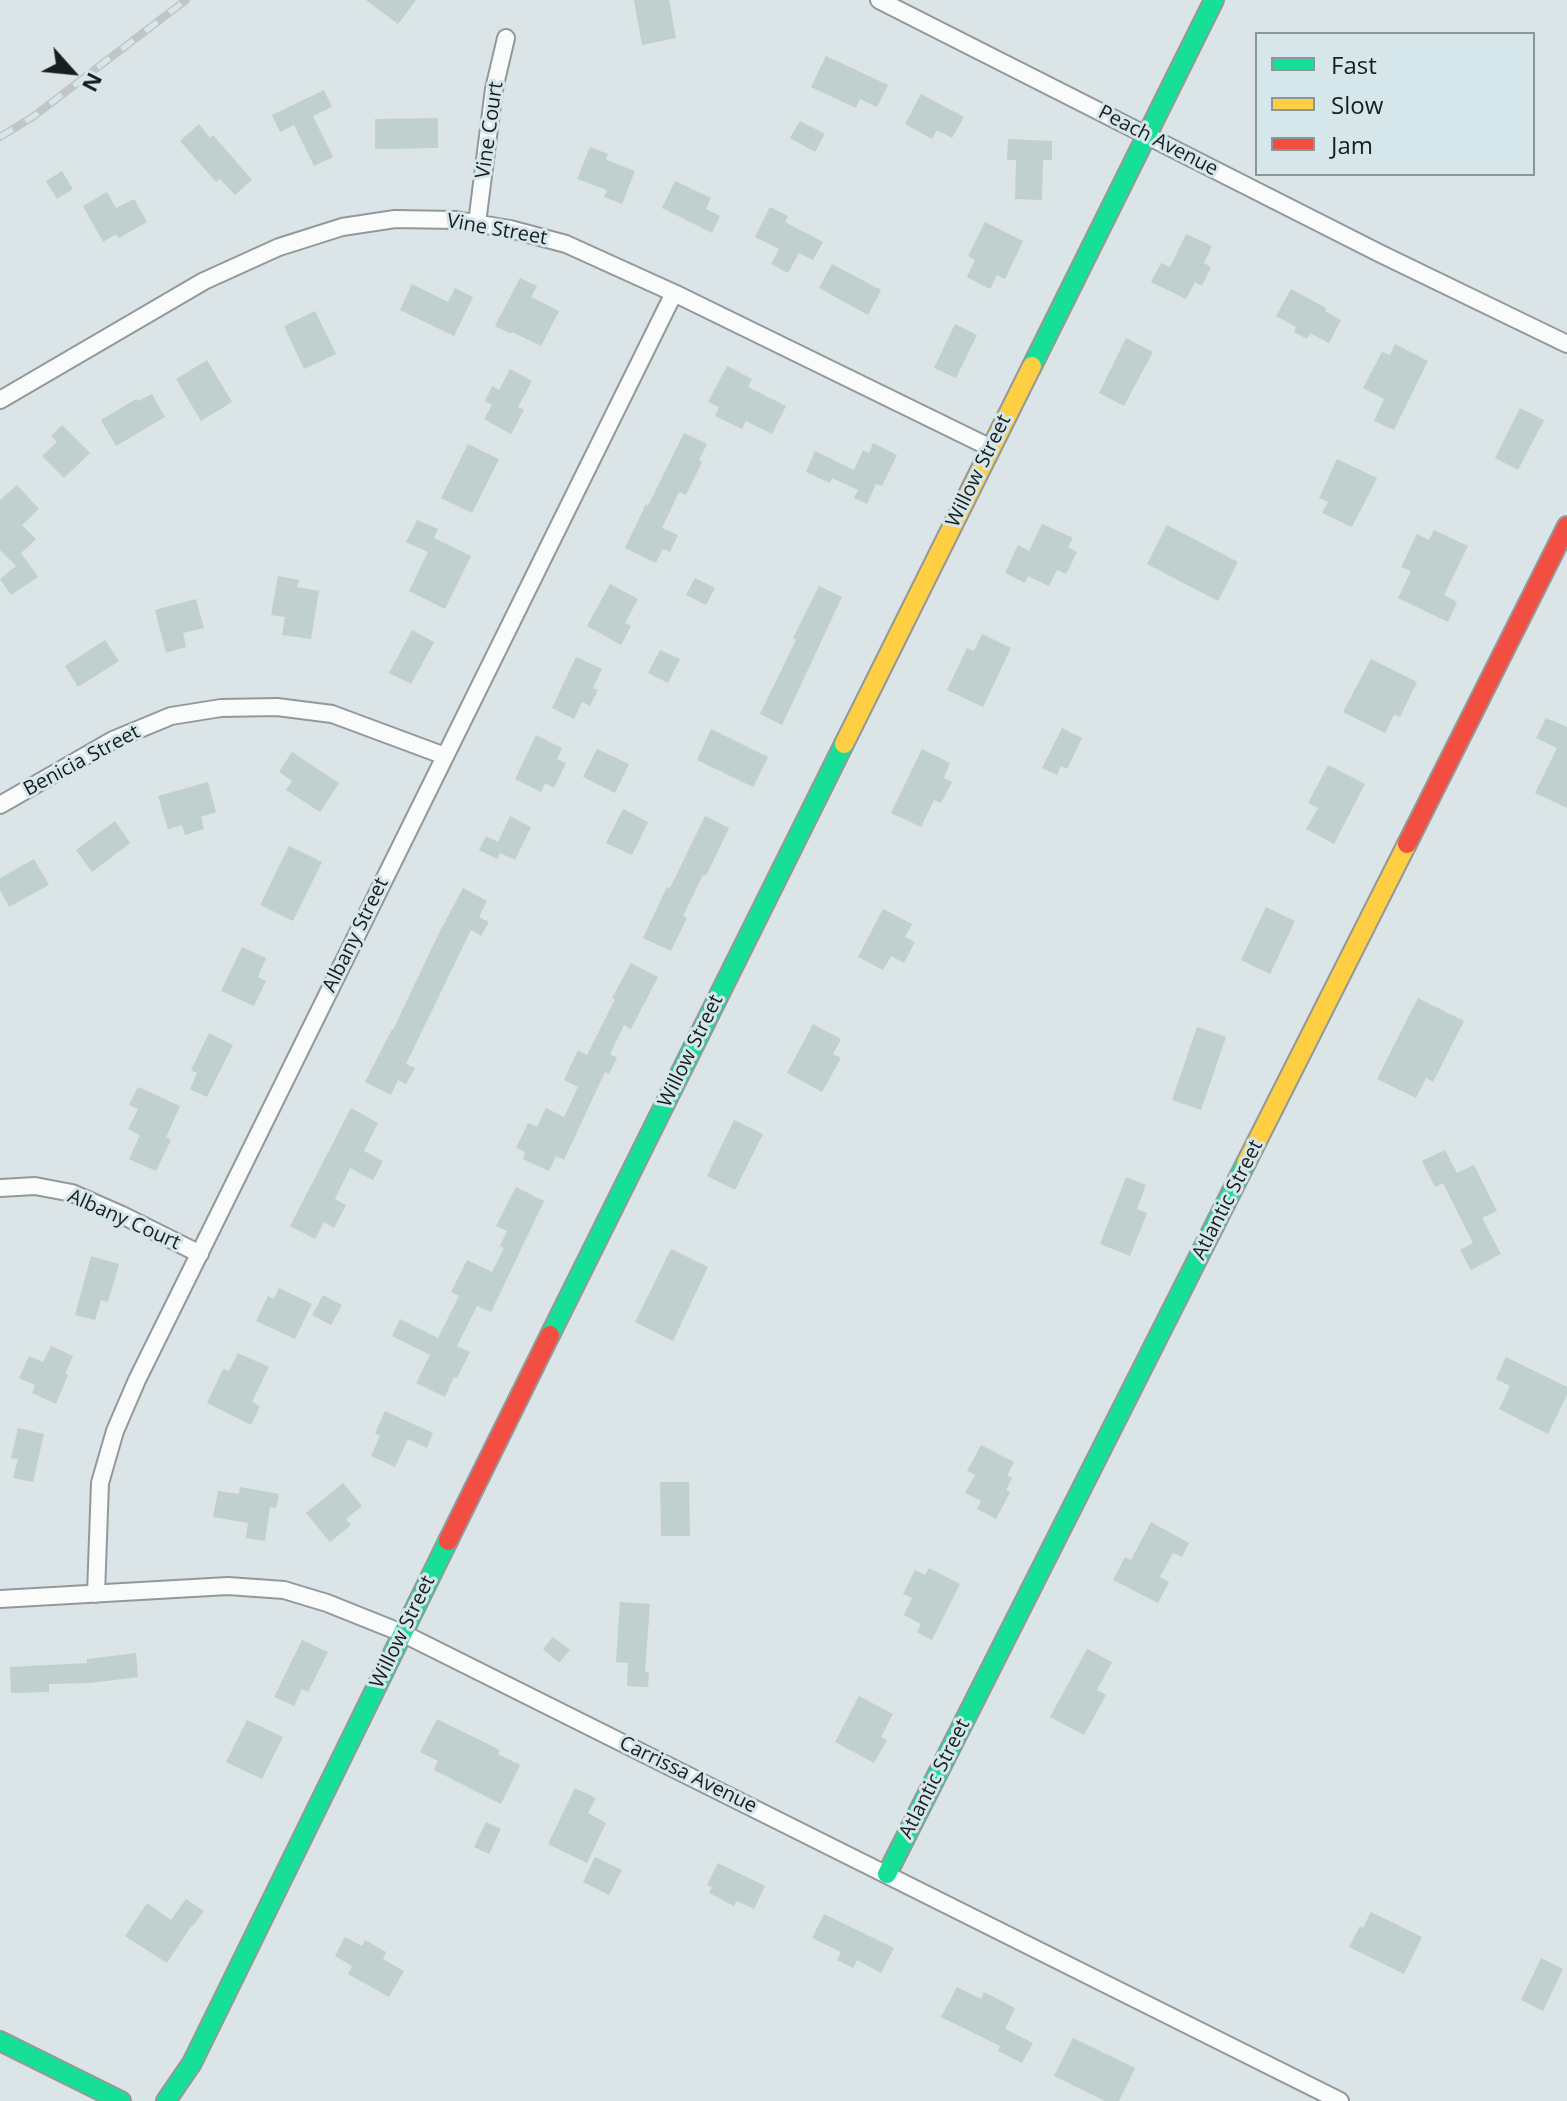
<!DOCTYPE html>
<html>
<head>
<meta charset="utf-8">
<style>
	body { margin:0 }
	#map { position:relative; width:1567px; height:2101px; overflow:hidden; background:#dbe4e6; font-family:"Open Sans",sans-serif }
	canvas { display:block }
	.legend { position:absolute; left:1255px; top:32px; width:280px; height:144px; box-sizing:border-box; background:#d6e7eb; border:2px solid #8a9799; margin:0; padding:10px 14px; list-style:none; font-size:24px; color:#181e1f }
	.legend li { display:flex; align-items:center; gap:16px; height:40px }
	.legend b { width:40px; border:2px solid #8a9799 }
	.north { position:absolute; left:32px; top:32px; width:80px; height:80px; -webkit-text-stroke:6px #d6e7eb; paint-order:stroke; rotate:117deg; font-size:22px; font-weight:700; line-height:32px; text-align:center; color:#181e1f }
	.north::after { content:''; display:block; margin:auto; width:28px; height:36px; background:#181e1f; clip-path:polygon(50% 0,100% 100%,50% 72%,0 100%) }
</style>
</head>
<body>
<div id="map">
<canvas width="1567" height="2101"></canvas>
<ul class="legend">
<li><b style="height:10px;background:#16e098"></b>Fast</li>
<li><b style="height:10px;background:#ffcf43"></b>Slow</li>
<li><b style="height:10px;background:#f24e42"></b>Jam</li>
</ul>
<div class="north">N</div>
</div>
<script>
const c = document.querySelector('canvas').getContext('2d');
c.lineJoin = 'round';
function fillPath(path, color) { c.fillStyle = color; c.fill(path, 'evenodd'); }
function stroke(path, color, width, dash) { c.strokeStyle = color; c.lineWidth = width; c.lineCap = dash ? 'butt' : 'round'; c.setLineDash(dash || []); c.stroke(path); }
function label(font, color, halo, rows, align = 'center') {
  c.font = font + ' "Open Sans",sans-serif'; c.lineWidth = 6; c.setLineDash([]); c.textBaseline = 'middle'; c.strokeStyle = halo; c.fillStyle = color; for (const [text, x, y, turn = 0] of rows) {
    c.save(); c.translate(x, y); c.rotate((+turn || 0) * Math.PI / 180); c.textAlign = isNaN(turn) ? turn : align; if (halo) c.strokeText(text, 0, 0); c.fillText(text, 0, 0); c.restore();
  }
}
fillPath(new Path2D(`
	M366 0H416L398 24Z
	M634 0H669L676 38 642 45Z
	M826 56 888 85 877 107 860 99 856 108 811 87Z
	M324 90 332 107 313 116 333 157 314 166 294 125 280 132 272 115Z
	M921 94 964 117 952 138 937 130 932 139 905 124Z
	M438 118V148L375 149V119Z
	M800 121 825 134 815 152 790 138Z
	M199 124 210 138 213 135 252 180 235 195 220 179 216 182 180 141Z
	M1008 139 1052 141V160H1043L1042 200 1015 199 1016 160H1007Z
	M590 147 608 154 606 160 635 171 622 204 604 197 607 190 577 179Z
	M62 171 73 189 57 199 46 181Z
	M675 181 711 198 706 209 720 216 712 233 662 208Z
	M107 192 116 208 134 199 147 222 119 238 116 234 103 242 83 206Z
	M770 207 788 216 785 222 823 242 813 260 799 253 788 273 771 264 779 249 755 237Z
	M985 222 1023 241 1005 279 997 275 990 289 967 277 975 260 968 256Z
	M1186 234 1212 246 1204 263 1211 267 1202 286 1195 282 1186 299 1151 282 1161 263 1170 267Z
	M832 264 881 290 868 315 819 288Z
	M520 278 537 286 531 297 559 311 541 346 512 332 511 334 495 326Z
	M412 284 448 302 455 288 473 297 454 336 400 310Z
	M1291 289 1326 308 1325 311 1341 320 1329 343 1310 333 1307 339 1294 332 1296 327 1276 316Z
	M315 311 336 354 304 369 284 326Z
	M955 324 977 335 956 378 934 368Z
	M1126 338 1153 352 1124 406 1099 393Z
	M1395 344 1428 361 1394 430 1374 421 1384 399 1363 388 1382 352 1390 355Z
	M207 360 232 402 201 421 176 379Z
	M727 366 752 379 748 387 786 406 772 434 746 421 742 429 715 416 719 407 708 402Z
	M510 369 532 381 518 407 524 410 511 434 484 419 492 405 485 401 492 386 499 390Z
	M152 394 165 417 116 446 101 420 136 399 138 401Z
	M1520 408 1544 420 1518 470 1495 458Z
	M62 425 90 453 64 478 42 456 57 442 51 436Z
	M684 433 707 444 699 460 702 462 686 495 679 492 662 528 678 535 670 552 663 549 656 563 625 548 646 504 648 506Z
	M873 443 897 455 882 486 876 484 867 504 854 498 858 490 832 478 830 483 806 472 815 451 854 470 863 450 869 453Z
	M468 444 499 459 472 513 441 498Z
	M1337 459 1377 478 1352 527 1322 513 1328 502 1319 498Z
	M17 485 39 509 22 525 36 539 21 553 38 577 11 595 0 579 16 566 0 550V500Z
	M417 520 438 529 434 538 471 556 445 609 409 591 428 552 406 542Z
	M1042 524 1073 538 1068 547 1077 552 1066 574 1057 570 1049 586 1028 576 1025 583 1005 573 1018 545 1029 551Z
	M1167 525 1238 562 1218 601 1147 564Z
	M1434 530 1468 546 1444 595 1457 602 1448 622 1398 598 1411 571 1401 567 1417 534 1429 540Z
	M278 576 299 580 297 587 319 591 311 639 282 635 285 617 271 615Z
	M695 578 715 588 706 605 686 595Z
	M610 584 638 599 625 623 631 626 621 645 587 626Z
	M819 586 842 597 782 725 760 714 796 640 793 638Z
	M196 599 204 628 183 633 186 647 166 653 155 610Z
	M412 630 434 642 411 684 389 673Z
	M982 634 1011 648 983 707 947 690 967 648 974 651Z
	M105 640 119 661 78 687 65 666Z
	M660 650 680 659 668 683 648 673Z
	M576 657 602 669 593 688 598 690 590 706 582 702 574 719 552 708Z
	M1371 659 1417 682 1400 717 1394 715 1385 733 1343 712Z
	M1546 718 1567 727V808L1535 793 1557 748 1536 738Z
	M1062 728 1082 738 1067 769 1061 766 1057 775 1042 768Z
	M711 729 768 757 753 787 697 760Z
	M536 735 562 748 557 759 566 763 554 788 545 783 541 792 515 779Z
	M597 749 629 764 615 793 583 777Z
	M922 749 950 763 944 778 952 782 941 803 934 800 921 827 891 813Z
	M292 752 339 783 320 812 286 790 292 781 279 772Z
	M1328 765 1365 784 1334 844 1306 829 1318 808 1308 803Z
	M208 782 216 812 201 817 204 829 185 835 182 825 168 829 158 796Z
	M623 809 648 822 632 855 606 843Z
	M510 816 531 827 515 860 500 853 497 859 479 850 486 836 498 842Z
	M705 816 729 828 706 876 703 875 683 916 687 918 671 951 643 938 667 887 670 888Z
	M115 821 130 843 92 872 76 850Z
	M289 846 322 862 293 921 260 905Z
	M34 859 49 885 9 907 0 890V878Z
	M463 888 487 901 479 917 489 922 481 936 471 930 406 1064 415 1068 406 1084 398 1080 391 1095 365 1082 392 1029 393 1030 439 933Z
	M1266 907 1295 921 1270 974 1241 960Z
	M883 909 912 924 905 937 915 942 904 963 891 956 883 970 858 957Z
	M242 947 266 958 258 977 266 981 254 1006 221 991Z
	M631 963 658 977 631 1029 624 1025 610 1054 617 1058 609 1074 605 1072 564 1160 556 1156 549 1171 523 1159 525 1152 516 1148 528 1123 537 1127 546 1108 564 1117 578 1087 564 1080 578 1050 587 1055 615 999 612 998Z
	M1418 998 1464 1021 1433 1082 1426 1078 1416 1098 1377 1079Z
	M813 1024 841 1039 833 1054 841 1058 822 1092 787 1073Z
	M1197 1027 1226 1037 1201 1110 1172 1100Z
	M209 1033 233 1045 207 1097 190 1089 197 1073 191 1070Z
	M138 1087 180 1106 166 1137 171 1140 156 1171 129 1159 140 1135 128 1129 138 1109 129 1105Z
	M351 1108 378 1123 364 1151 383 1161 373 1180 350 1168 335 1199 346 1205 334 1228 324 1222 315 1239 290 1226Z
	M734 1120 763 1134 735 1190 707 1176Z
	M1445 1150 1457 1173 1474 1165 1497 1211 1482 1218 1501 1254 1471 1270 1460 1250 1473 1243 1443 1183 1435 1187 1422 1161Z
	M1126 1177 1146 1185 1137 1209 1147 1213 1130 1256 1100 1244Z
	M516 1187 544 1201 491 1312 477 1306 457 1346 470 1352 457 1378 454 1377 445 1397 416 1383 430 1355 392 1336 400 1319 438 1338 459 1296 451 1292 467 1260 492 1272 504 1248 500 1246 507 1231 496 1226Z
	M671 1249 708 1267 673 1341 635 1322Z
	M91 1256 119 1264 108 1302 101 1300 95 1320 75 1315Z
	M279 1288 312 1304 295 1339 256 1321 268 1296 274 1299Z
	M323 1295 342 1305 331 1325 312 1315Z
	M51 1346 73 1356 65 1374 68 1375 56 1404 32 1393 35 1385 19 1378 29 1356 43 1362Z
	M238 1353 269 1367 252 1402 260 1406 251 1425 207 1403 223 1369 229 1371Z
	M1506 1357 1567 1387V1395L1548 1434 1499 1409 1510 1386 1496 1379Z
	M385 1411 433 1433 427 1448 408 1439 395 1467 371 1456 380 1436 375 1433Z
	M18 1428 44 1434 33 1482 13 1478 18 1459 11 1458Z
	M981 1445 1014 1462 1007 1476 1012 1478 1006 1490 1010 1492 996 1519 977 1509 981 1501 965 1493 975 1475 967 1471Z
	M660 1482H689L690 1536H661Z
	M343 1483 362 1506 346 1519 351 1525 330 1542 306 1513Z
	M240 1487 279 1494 276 1508 270 1507 265 1541 246 1538 248 1523 213 1517 218 1491 239 1494Z
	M1151 1522 1189 1543 1182 1557 1173 1553 1160 1577 1169 1582 1158 1603 1113 1580 1125 1557 1131 1560Z
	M929 1568 960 1584 932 1640 917 1632 921 1624 904 1615 912 1598 903 1594 915 1570 925 1575Z
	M620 1602 650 1604 645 1672H649L648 1687 627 1686 628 1663 616 1662Z
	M553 1637 570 1650 559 1663 543 1649Z
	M302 1640 328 1652 308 1692 302 1689 294 1706 274 1697Z
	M1087 1649 1112 1662 1097 1690 1106 1695 1084 1735 1050 1717Z
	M136 1653 138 1677 90 1683 49 1684V1692L11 1693 10 1667 87 1663V1659Z
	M859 1696 893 1714 881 1737 887 1740 874 1763 835 1742Z
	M437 1719 500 1750 498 1754 520 1765 501 1804 434 1770 438 1761 420 1752Z
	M247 1720 283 1737 262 1779 226 1762Z
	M575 1788 596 1798 588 1813 606 1823 587 1863 548 1844Z
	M486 1822 501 1829 489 1854 474 1847Z
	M595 1857 622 1870 609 1895 583 1882Z
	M718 1863 765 1886 754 1909 737 1901 734 1906 709 1893 712 1887 707 1885Z
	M186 1899 204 1911 193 1926 192 1925 167 1963 125 1936 147 1903 171 1920Z
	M1371 1912 1422 1937 1404 1974 1349 1947 1360 1926 1363 1928Z
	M824 1914 894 1948 881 1973 857 1960 853 1968 837 1960 841 1952 812 1938Z
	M345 1937 362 1946 365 1940 386 1952 383 1959 404 1971 389 1997 348 1974 352 1966 335 1956Z
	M1541 1958 1563 1969 1543 2011 1521 2000Z
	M957 1987 981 1999 984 1992 1015 2008 1005 2029 1033 2043 1022 2063 998 2051 1000 2046 941 2017Z
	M1073 2038 1135 2068 1119 2101H1105L1054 2076Z`), '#bfd0ce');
const street = new Path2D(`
	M879 0 1381 254 1567 344
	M477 223 494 89 506 38
	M0 400 204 281 279 247 342 227 395 219 456 220 510 229 566 244 674 293 991 448
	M0 805 113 740 171 716 221 708 277 707 332 714 445 756
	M0 1188 35 1186 72 1193 122 1215 200 1254
	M96 1594 100 1483 115 1431 137 1380 674 293
	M0 1599 228 1586 284 1590 327 1603 402 1633 1340 2101`);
const fast = new Path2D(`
	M1032 366 1214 0
	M550 1335 844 744
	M887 1874 1246 1163
	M0 2041 121 2101
	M166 2101 192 2063 448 1541`);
const slow = new Path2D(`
	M844 744 1032 366
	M1246 1163 1407 844`);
const jam = new Path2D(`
	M1407 844 1567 526
	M448 1541 550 1335`);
stroke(street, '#93999b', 20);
stroke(fast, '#93999b', 22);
stroke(slow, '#93999b', 22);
stroke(jam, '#93999b', 22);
stroke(street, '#fafbfb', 16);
stroke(fast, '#16e098', 18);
stroke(slow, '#ffcf43', 18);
stroke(jam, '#f24e42', 18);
const rail = new Path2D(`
	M0 137 34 116 186 0`);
stroke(rail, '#c2c5c6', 8);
stroke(rail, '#d6e7eb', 5, [15]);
label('20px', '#181e1f', '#d6e7eb', [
	["Vine Court",490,130,-82],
	["Peach Avenue",1158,141,27],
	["Vine Street",497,230,10],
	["Willow Street",979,471,-64],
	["Benicia Street",82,761,-28],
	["Albany Street",356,935,-64],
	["Willow Street",691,1051,-64],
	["Atlantic Street",1228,1200,-63],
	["Albany Court",124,1220,24],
	["Willow Street",403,1632,-64],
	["Carrissa Avenue",688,1775,26],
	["Atlantic Street",935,1779,-63]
]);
</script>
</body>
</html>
